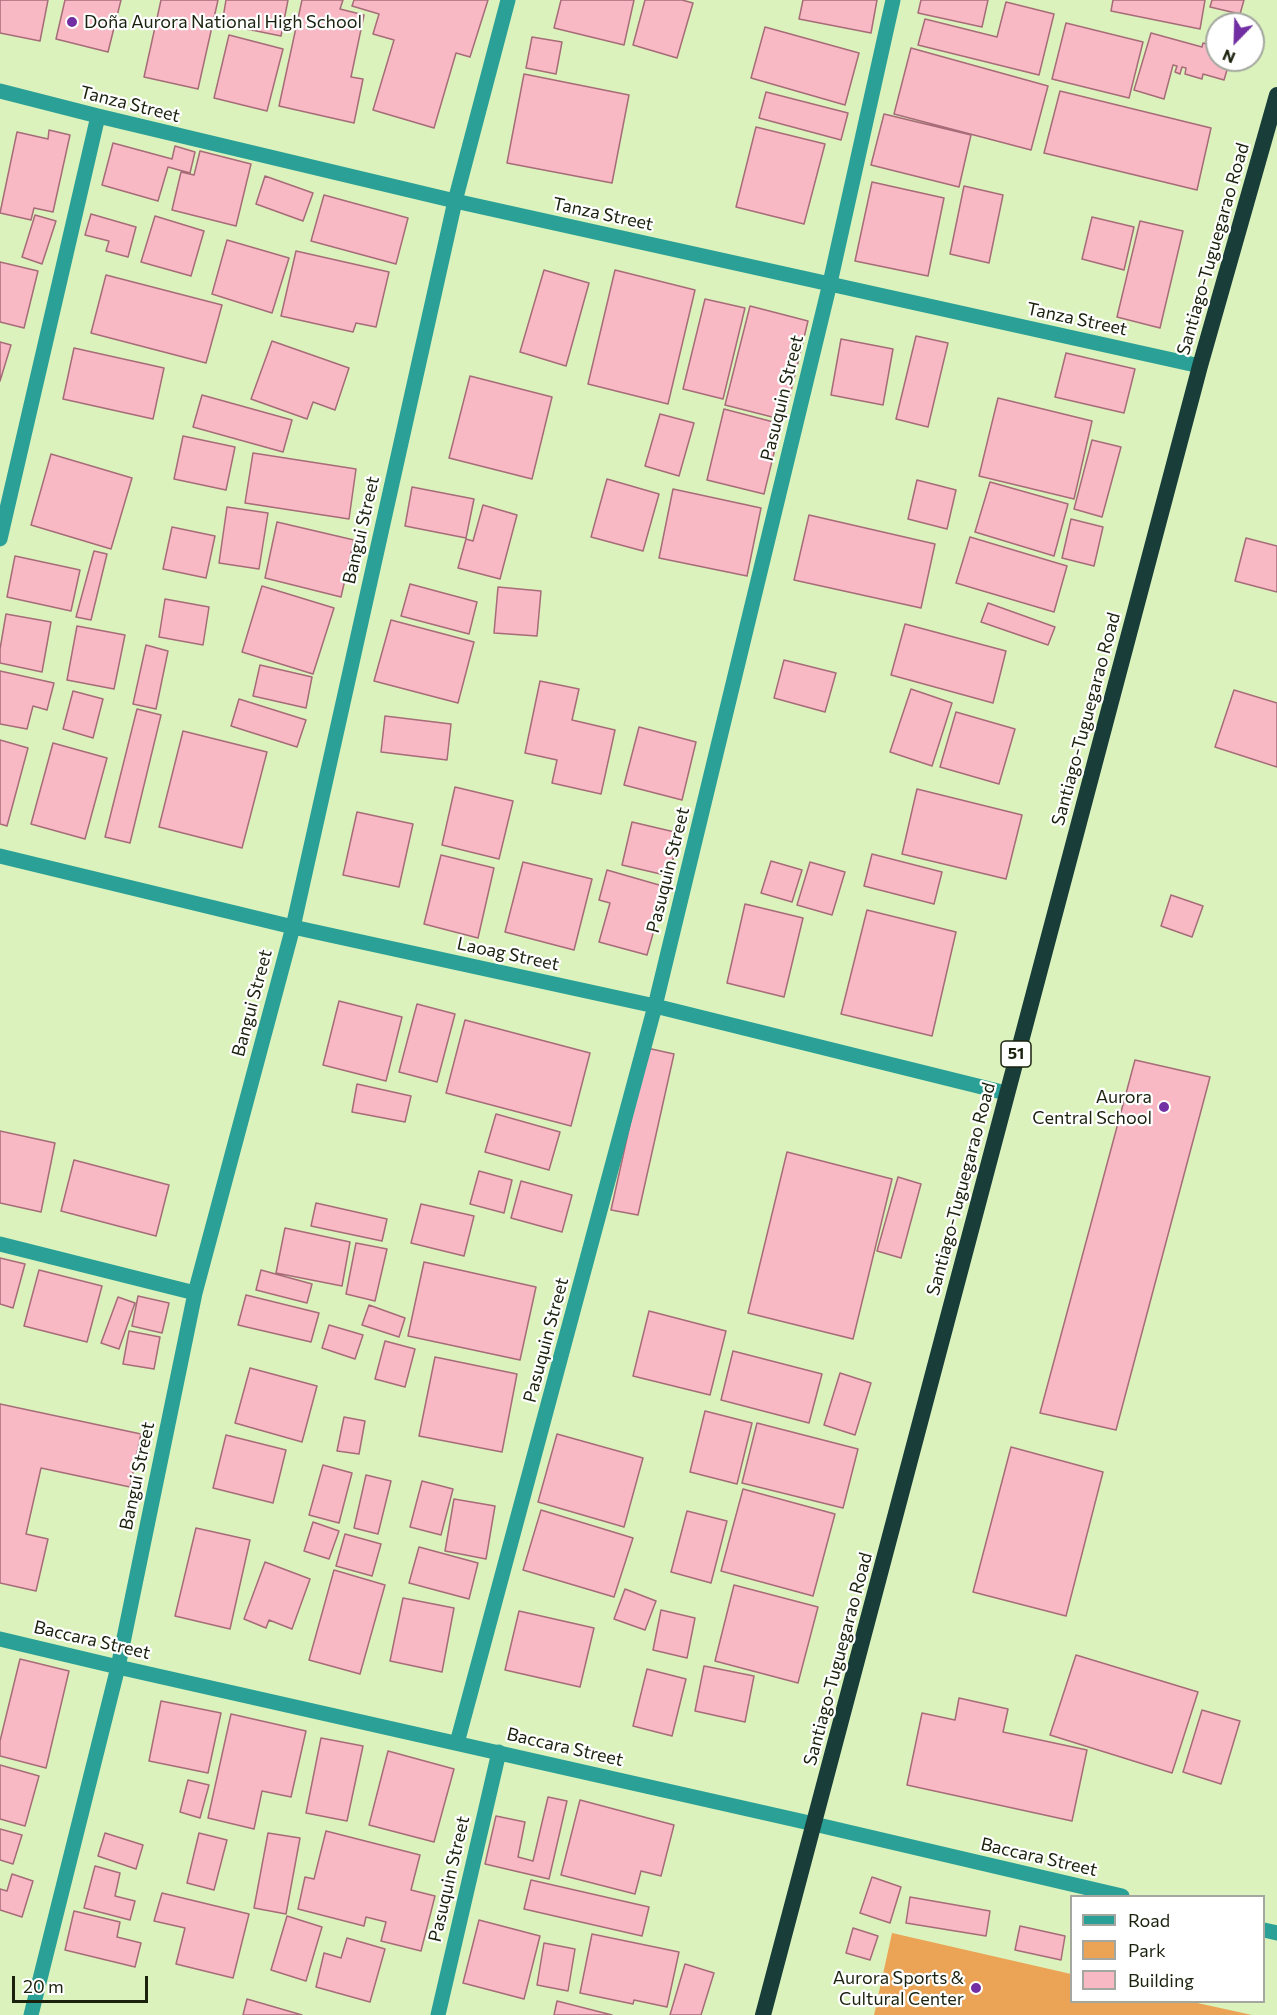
<!DOCTYPE html>
<html>
<head>
<meta charset="utf-8">
<style>
	body { margin:0 }
	#map { position:relative; width:1277px; height:2015px; overflow:hidden; background:#dbf2bc; font-family:Commissioner,sans-serif }
	canvas { display:block }
	.legend { position:absolute; left:1070px; top:1895px; width:195px; height:108px; box-sizing:border-box; background:#fff; border:2px solid #a3a79f; margin:0; padding:8px 10px; list-style:none; font-size:18px; color:#1a220e }
	.legend li { display:flex; align-items:center; gap:12px; height:30px }
	.legend b { width:30px; border:2px solid #a3a79f }
	.north { position:absolute; left:1205px; top:12px; width:60px; height:60px; box-sizing:border-box; background:#fff; border:2px solid #a3a79f; border-radius:50%; rotate:203deg; font-size:16px; font-weight:700; line-height:24px; text-align:center; color:#1a220e }
	.north::after { content:''; display:block; margin:auto; width:21px; height:27px; background:#712fa3; clip-path:polygon(50% 0,100% 100%,50% 72%,0 100%) }
	.scale { position:absolute; left:12px; top:1976px; width:136px; height:27px; box-sizing:border-box; border:3px solid #1a220e; border-top:0; padding-left:8px; font-size:18px; line-height:21px; white-space:nowrap; color:#1a220e; -webkit-text-stroke:4px #fff; paint-order:stroke }
</style>
</head>
<body>
<div id="map">
<canvas width="1277" height="2015"></canvas>
<ul class="legend">
<li><b style="height:8px;background:#2aa096"></b>Road</li>
<li><b style="height:16px;background:#eba456"></b>Park</li>
<li><b style="height:16px;background:#f8b8c4"></b>Building</li>
</ul>
<div class="north">N</div>
<div class="scale">20 m</div>
</div>
<script>
const c = document.querySelector('canvas').getContext('2d');
c.lineJoin = 'round';
function fillPath(path, color) { c.fillStyle = color; c.fill(path, 'evenodd'); }
function stroke(path, color, width, dash) { c.strokeStyle = color; c.lineWidth = width; c.lineCap = dash ? 'butt' : 'round'; c.setLineDash(dash || []); c.stroke(path); }
function label(font, color, halo, rows, align = 'center') {
  c.font = font + ' Commissioner,sans-serif'; c.lineWidth = 4.5; c.setLineDash([]); c.textBaseline = 'middle'; c.strokeStyle = halo; c.fillStyle = color; for (const [text, x, y, turn = 0] of rows) {
    c.save(); c.translate(x, y); c.rotate((+turn || 0) * Math.PI / 180); c.textAlign = isNaN(turn) ? turn : align; if (halo) c.strokeText(text, 0, 0); c.fillText(text, 0, 0); c.restore();
  }
}
fillPath(new Path2D(`
	M892 1933 1071 1974 1072 2002H1193L1252 2015H874Z`), '#eba456');
const building = new Path2D(`
	M0 0H48L40 41 0 33Z
	M65 0H121L108 52 56 39Z
	M161 0H218L198 89 144 77Z
	M226 0H288L281 36 222 24Z
	M302 0H343L340 9 364 15 351 77 363 79 354 123 279 106Z
	M354 0H488L470 57 456 53 434 128 373 110 394 40 373 34 379 14 352 6Z
	M561 0H634L624 45 554 28Z
	M645 0H682L693 3 677 58 633 45Z
	M803 0H877L871 33 799 19Z
	M921 0H988L982 27 918 13Z
	M1113 0H1205L1200 29 1111 11Z
	M1212 0H1244L1240 14 1210 7Z
	M1006 2 1054 14 1039 75 918 45 925 19 997 37Z
	M1066 23 1143 42 1129 98 1052 79Z
	M765 27 859 53 845 105 751 78Z
	M1151 33 1202 47 1203 43 1217 47V60H1230L1224 80 1203 74 1202 79 1185 74 1186 68 1182 67 1180 74 1175 72 1177 66 1173 65 1164 99 1134 90Z
	M229 35 283 49 267 111 214 98Z
	M532 37 562 42 556 74 526 68Z
	M911 48 1048 86 1031 150 894 114Z
	M524 74 629 95 612 183 507 163Z
	M1060 91 1211 128 1197 190 1044 153Z
	M766 92 848 113 841 140 759 118Z
	M884 114 971 135 959 187 871 165Z
	M756 127 825 144 804 224 736 207Z
	M49 130 70 135 53 212 34 208 31 220 0 213 17 132 48 139Z
	M113 143 172 159 175 146 195 152 190 173 168 167 158 201 102 185Z
	M200 151 251 164 236 226 172 210 181 172 194 175Z
	M265 176 313 193 303 221 256 204Z
	M872 182 944 198 928 276 855 261Z
	M964 186 1003 195 989 263 950 254Z
	M324 195 408 218 396 264 311 241Z
	M91 214 136 227 128 257 106 251 109 241 85 235Z
	M35 215 56 221 42 264 22 257Z
	M155 216 204 231 191 276 141 262Z
	M1092 217 1134 227 1124 270 1082 259Z
	M1140 221 1183 231 1160 328 1117 317Z
	M227 240 289 258 272 313 212 294Z
	M296 251 389 272 376 327 356 323 353 332 281 316Z
	M0 262 38 271 24 328 0 322Z
	M544 270 589 283 566 366 520 352Z
	M615 270 695 290 668 404 588 384Z
	M106 275 222 305 206 363 91 333Z
	M705 299 745 308 723 399 683 389Z
	M750 306 808 321 784 420 725 405Z
	M916 336 948 343 928 427 896 419Z
	M841 339 893 349 883 405 831 395Z
	M272 341 349 368 335 410 313 402 307 419 251 399Z
	M0 342 11 345 0 381Z
	M74 348 164 368 153 419 63 399Z
	M1066 353 1135 369 1124 413 1055 397Z
	M470 376 552 397 532 479 449 458Z
	M202 395 292 420 283 452 193 427Z
	M998 398 1092 421 1074 499 979 476Z
	M724 409 781 424 764 494 707 480Z
	M660 414 694 423 679 476 645 466Z
	M183 436 235 447 226 490 174 479Z
	M1092 440 1121 447 1102 517 1074 509Z
	M253 453 356 469 349 519 245 503Z
	M51 454 132 478 111 549 31 525Z
	M607 479 659 494 643 551 591 537Z
	M917 480 956 490 947 529 908 519Z
	M990 482 1068 504 1054 556 975 532Z
	M412 487 474 499 466 538 405 526Z
	M673 489 761 508 747 576 659 558Z
	M483 505 517 515 500 579 458 568 466 539 473 541Z
	M227 507 268 513 259 569 219 563Z
	M809 515 935 544 921 608 794 580Z
	M1071 519 1103 527 1094 566 1062 558Z
	M277 522 354 540 341 597 265 578Z
	M172 527 215 536 206 578 163 569Z
	M970 537 1067 566 1054 612 956 583Z
	M1246 538 1277 546V592L1235 581Z
	M94 551 107 554 91 620 76 617Z
	M15 556 80 570 71 611 7 597Z
	M410 584 477 602 469 634 401 616Z
	M262 586 334 608 313 674 242 652Z
	M498 587 541 591 537 636 494 633Z
	M165 599 209 607 203 645 159 637Z
	M988 603 1055 627 1048 645 981 622Z
	M6 614 51 622 42 672 0 663V649Z
	M391 620 474 642 458 703 374 681Z
	M905 624 1006 651 993 703 891 675Z
	M77 626 125 635 114 689 67 680Z
	M146 645 168 651 156 709 133 704Z
	M784 660 836 673 825 712 774 698Z
	M260 665 312 677 306 708 253 696Z
	M0 671 54 683 47 710 33 706 27 729 0 724Z
	M540 681 579 689 572 720 615 730 601 794 552 783 557 760 525 753Z
	M911 689 952 703 932 766 890 752Z
	M1234 690 1277 703V767L1215 747Z
	M73 691 103 699 93 738 63 729Z
	M239 699 306 720 297 747 231 726Z
	M137 709 161 715 130 843 105 837Z
	M956 712 1015 729 999 784 940 767Z
	M385 716 451 724 447 760 381 752Z
	M639 727 696 742 682 800 624 785Z
	M183 731 267 752 242 848 159 827Z
	M0 740 28 748 7 826 0 824Z
	M53 743 107 758 85 839 31 824Z
	M455 787 513 801 499 859 442 845Z
	M917 789 1022 815 1006 879 902 854Z
	M357 812 413 824 399 887 343 875Z
	M632 822 679 833 669 876 622 865Z
	M872 854 942 872 934 904 864 886Z
	M441 855 494 868 478 938 424 924Z
	M771 861 802 870 792 902 761 893Z
	M523 862 592 879 574 950 505 932Z
	M810 862 845 872 832 915 797 905Z
	M607 870 666 887 647 955 599 942 610 903 599 900Z
	M1171 895 1203 906 1192 937 1161 926Z
	M745 904 803 918 784 997 727 983Z
	M867 910 956 932 932 1036 841 1014Z
	M339 1001 402 1017 386 1081 323 1065Z
	M417 1004 455 1014 437 1082 399 1072Z
	M465 1020 590 1053 571 1126 446 1093Z
	M647 1048 674 1054 638 1215 611 1210Z
	M1135 1060 1210 1077 1116 1430 1040 1413Z
	M357 1084 411 1096 405 1122 352 1112Z
	M496 1114 560 1132 549 1170 485 1152Z
	M0 1131 55 1143 41 1212 0 1203Z
	M787 1152 892 1179 853 1339 748 1313Z
	M74 1160 169 1185 156 1236 61 1211Z
	M479 1171 512 1180 504 1213 470 1204Z
	M898 1177 921 1184 901 1258 877 1251Z
	M521 1181 572 1195 562 1232 511 1218Z
	M316 1203 387 1219 382 1241 311 1226Z
	M421 1204 474 1216 464 1256 411 1243Z
	M285 1228 350 1242 342 1286 276 1273Z
	M356 1243 387 1249 375 1301 346 1294Z
	M0 1258 25 1264 13 1308 0 1304Z
	M424 1262 536 1287 520 1360 408 1336Z
	M39 1270 102 1286 87 1342 24 1326Z
	M261 1270 312 1284 307 1303 256 1290Z
	M246 1295 319 1313 311 1342 238 1325Z
	M138 1296 169 1303 162 1333 132 1326Z
	M118 1297 135 1303 119 1349 101 1343Z
	M369 1305 405 1318 399 1337 362 1325Z
	M649 1311 726 1331 710 1395 633 1376Z
	M329 1325 363 1335 355 1359 322 1348Z
	M129 1331 160 1337 154 1369 123 1364Z
	M385 1341 415 1349 405 1387 375 1379Z
	M733 1351 822 1374 809 1423 721 1400Z
	M435 1357 517 1374 502 1452 419 1436Z
	M250 1368 317 1386 302 1442 235 1423Z
	M840 1373 871 1383 855 1435 824 1425Z
	M0 1404 141 1434 130 1487 41 1468 26 1534 48 1539 36 1591 0 1583Z
	M705 1411 752 1423 737 1484 690 1472Z
	M344 1417 365 1421 359 1454 337 1451Z
	M757 1423 858 1449 843 1508 742 1483Z
	M557 1434 643 1458 624 1527 538 1502Z
	M226 1435 286 1450 273 1503 213 1488Z
	M1011 1447 1103 1472 1066 1616 973 1592Z
	M323 1465 352 1473 339 1523 309 1515Z
	M366 1475 391 1481 378 1534 354 1528Z
	M422 1481 453 1489 441 1535 410 1527Z
	M743 1489 835 1514 813 1596 721 1571Z
	M454 1499 495 1506 486 1559 445 1551Z
	M541 1510 633 1538 614 1597 523 1570Z
	M687 1511 727 1521 711 1583 671 1572Z
	M313 1522 339 1531 329 1559 304 1551Z
	M196 1528 250 1540 230 1629 175 1616Z
	M345 1534 381 1544 372 1576 336 1566Z
	M419 1547 478 1563 469 1599 409 1583Z
	M265 1562 310 1579 292 1629 269 1620 266 1628 244 1619Z
	M334 1570 385 1585 360 1674 309 1660Z
	M734 1585 818 1607 798 1683 715 1661Z
	M625 1589 656 1601 645 1630 614 1619Z
	M403 1598 454 1608 442 1672 390 1661Z
	M661 1610 695 1618 687 1658 653 1650Z
	M519 1611 594 1628 580 1687 505 1670Z
	M1076 1655 1198 1692 1172 1773 1050 1735Z
	M20 1659 69 1671 46 1768 0 1756V1741Z
	M704 1666 754 1676 745 1722 695 1711Z
	M647 1669 686 1679 672 1736 633 1726Z
	M959 1698 1008 1709 1003 1732 1087 1750 1072 1821 907 1785 922 1713 955 1720Z
	M161 1701 221 1713 208 1773 149 1761Z
	M1202 1710 1240 1721 1221 1784 1183 1772Z
	M231 1714 306 1731 291 1797 262 1791 254 1829 208 1818Z
	M321 1738 363 1746 347 1821 306 1813Z
	M388 1751 454 1769 434 1842 369 1825Z
	M0 1765 39 1776 25 1826 0 1819Z
	M188 1780 209 1785 200 1818 180 1812Z
	M548 1797 567 1801 549 1879 485 1864 496 1816 525 1822 518 1857 533 1861Z
	M580 1800 674 1825 661 1876 641 1871 635 1894 561 1875Z
	M0 1829 22 1835 13 1864 0 1860Z
	M326 1831 420 1855 411 1890 435 1896 421 1951 381 1941 386 1922 366 1917 364 1926 298 1909 305 1877 314 1879Z
	M105 1833 143 1845 136 1869 98 1856Z
	M199 1833 227 1840 214 1890 187 1883Z
	M268 1833 300 1838 286 1914 254 1908Z
	M95 1866 120 1873 115 1896 135 1901 130 1920 84 1908Z
	M12 1874 33 1881 22 1917 0 1910V1889L7 1891Z
	M872 1877 901 1887 890 1923 860 1913Z
	M531 1880 649 1907 642 1936 524 1909Z
	M162 1893 249 1914 233 1978 176 1964 185 1928 154 1921Z
	M910 1897 990 1911 986 1936 906 1923Z
	M74 1911 120 1922 117 1937 141 1943 135 1967 65 1950Z
	M287 1916 322 1927 306 1981 271 1970Z
	M479 1920 540 1936 524 1999 463 1983Z
	M1020 1926 1065 1936 1061 1960 1015 1950Z
	M853 1928 878 1936 870 1960 846 1953Z
	M592 1934 679 1952 667 2007 634 2000 633 2004 580 1993Z
	M347 1938 385 1949 370 2002 316 1987 324 1953 341 1958Z
	M544 1943 575 1949 568 1991 537 1985Z
	M685 1964 714 1973 701 2015H670Z
	M247 1999 302 2015H243Z
	M557 2001 612 2015H554Z`);
fillPath(building, '#f8b8c4');
stroke(building, '#a66c78', 1.5);
stroke(new Path2D(`
	M0 91 98 116 455 201 1200 366
	M0 539 98 116
	M0 856 293 927 655 1006 1006 1093
	M0 1244 195 1293
	M0 1639 118 1667 814 1824 1122 1896
	M457 1743 655 1006 830 283 893 0
	M1264 1930 1277 1933
	M31 2015 118 1667 195 1293 293 927 455 201 508 0
	M438 2015 499 1752`), '#2aa096', 15);
stroke(new Path2D(`
	M763 2015 1200 366 1277 95`), '#193e3a', 16);
for (const [x, y, r, color] of [
	[72,22,6,"#712fa3"],
	[1164,1107,6,"#712fa3"],
	[976,1988,6,"#712fa3"]
]) { const dot = new Path2D(); dot.arc(x, y, r, 0, 2 * Math.PI); c.fillStyle = color; c.fill(dot); stroke(dot, '#fff', 2); }
for (const [x, y, w] of [
	[1016,1054,30]
]) { const box = new Path2D(); box.roundRect(x - w / 2, y - 13, w, 26, 4.5); c.fillStyle = '#fff'; c.fill(box); stroke(box, '#1a220e', 1.5); }
label('bold 16px', '#1a220e', null, [
	["51",1016,1054]
]);
label('18px', '#1a220e', '#fff', [
	["Doña Aurora National High School",84,22,"left"],
	["Aurora",1152,1097],
	["Central School",1152,1118],
	["Aurora Sports &",964,1978],
	["Cultural Center",964,1999]
], 'right');
label('18px', '#1a220e', '#fff', [
	["Tanza Street",130,104,14],
	["Tanza Street",603,214,12],
	["Santiago-Tuguegarao Road",1213,249,-74],
	["Tanza Street",1077,319,12],
	["Pasuquin Street",782,398,-76],
	["Bangui Street",361,530,-77],
	["Santiago-Tuguegarao Road",1086,719,-75],
	["Pasuquin Street",668,870,-76],
	["Laoag Street",508,954,12],
	["Bangui Street",252,1003,-75],
	["Santiago-Tuguegarao Road",961,1189,-75],
	["Pasuquin Street",546,1340,-75],
	["Bangui Street",137,1476,-78],
	["Baccara Street",92,1640,13],
	["Santiago-Tuguegarao Road",838,1659,-75],
	["Baccara Street",565,1747,13],
	["Baccara Street",1039,1857,13],
	["Pasuquin Street",449,1879,-77]
]);
</script>
</body>
</html>
